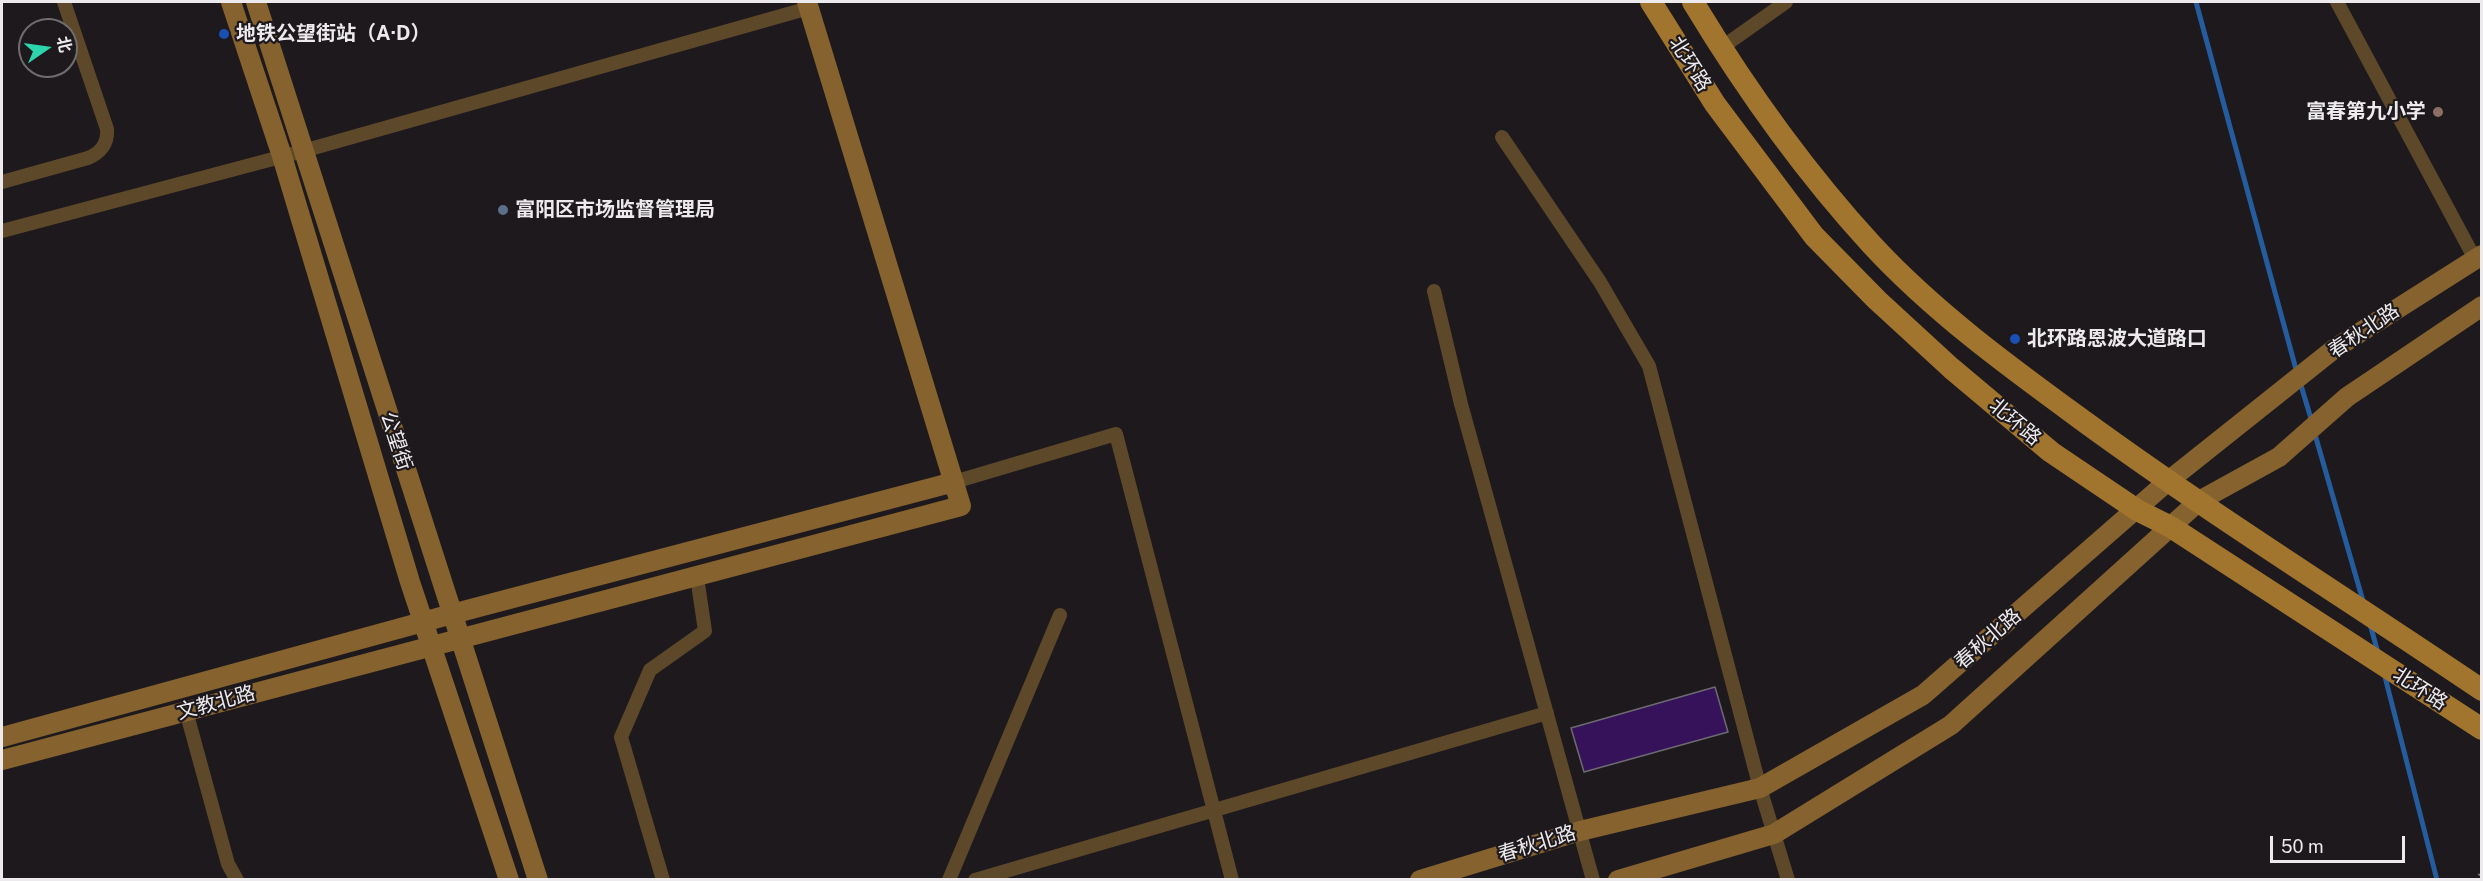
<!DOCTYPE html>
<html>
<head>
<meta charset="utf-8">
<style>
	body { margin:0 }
	#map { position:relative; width:2483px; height:881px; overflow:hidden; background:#1d191d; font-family:"Public Sans","Noto Sans SC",sans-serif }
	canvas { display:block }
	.frame { position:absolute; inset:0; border:3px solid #eceaec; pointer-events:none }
	.north { position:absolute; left:18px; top:18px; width:60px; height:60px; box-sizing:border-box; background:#1d191d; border:2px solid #706d70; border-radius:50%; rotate:77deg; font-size:16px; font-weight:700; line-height:24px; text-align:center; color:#eceaec }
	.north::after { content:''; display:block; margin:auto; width:21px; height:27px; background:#2cd5ab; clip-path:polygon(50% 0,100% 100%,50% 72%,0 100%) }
	.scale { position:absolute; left:2270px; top:836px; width:135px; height:27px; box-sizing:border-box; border:3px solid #eceaec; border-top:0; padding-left:8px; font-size:18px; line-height:21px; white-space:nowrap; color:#eceaec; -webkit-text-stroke:4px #1d191d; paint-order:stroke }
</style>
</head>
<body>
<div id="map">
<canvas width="2483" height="881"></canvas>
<div class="frame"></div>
<div class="north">北</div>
<div class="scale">50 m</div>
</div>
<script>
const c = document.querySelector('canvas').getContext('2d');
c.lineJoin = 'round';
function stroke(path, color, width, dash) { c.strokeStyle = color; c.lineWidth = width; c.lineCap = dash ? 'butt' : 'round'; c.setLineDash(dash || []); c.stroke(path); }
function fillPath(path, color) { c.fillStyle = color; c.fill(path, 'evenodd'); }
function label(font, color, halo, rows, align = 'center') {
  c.font = font + ' "Public Sans","Noto Sans SC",sans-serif'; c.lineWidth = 4.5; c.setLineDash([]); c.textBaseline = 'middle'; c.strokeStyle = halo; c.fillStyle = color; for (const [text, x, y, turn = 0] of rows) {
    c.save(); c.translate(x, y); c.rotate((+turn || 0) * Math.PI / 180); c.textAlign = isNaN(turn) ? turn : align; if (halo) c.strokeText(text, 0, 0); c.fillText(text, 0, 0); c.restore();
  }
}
stroke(new Path2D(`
	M2196 2 2297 373
	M2300 382 2312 422
	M2314 431 2363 601
	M2370 624 2378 653
	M2384 673 2437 880`), '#255c9d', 5);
const building = new Path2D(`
	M1715 687 1728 732 1584 772 1571 728Z`);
fillPath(building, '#35125a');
stroke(building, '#6d6b71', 1.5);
stroke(new Path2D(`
	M2475 880 2482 872`), '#827f82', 3, [1.5, 4.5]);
stroke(new Path2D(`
	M2337 2 2475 259
	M1721 48 1786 2
	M1502 137 1600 282 1649 366 1760 788 1788 880
	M2 182 88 158C102 152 108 143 107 129L64 2
	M2 231 303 151 809 8
	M1434 291 1461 404 1593 880
	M954 482 1116 434 1232 880
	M186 711 228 864 237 880
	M663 880 621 737 650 670 705 631 697 577
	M949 880 1060 615
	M975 880 1547 713`), '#5e482a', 14);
stroke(new Path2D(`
	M231 2 282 156 410 582 509 880
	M256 2 538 880
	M2 737 452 614 954 482
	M2 760 961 506 807 2
	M1420 880 1580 831 1760 788 1923 695 2167 482 2334 349 2482 255
	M1618 880 1774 834 1951 725 2199 501 2279 457 2347 397 2482 306`), '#85622e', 20);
stroke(new Path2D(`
	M1651 2 1715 104 1814 236 1877 300 1951 368 2051 452 2137 510 2171 527 2482 729
	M1693 2C1745 88 1804 171 1872 245 1935 313 2011 368 2085 422 2214 516 2349 600 2482 690`), '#a2752f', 22);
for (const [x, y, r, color] of [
	[224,34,6,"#1a4fb4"],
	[2438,112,6,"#8d6e63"],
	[503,210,6,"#5c6f8a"],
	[2015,339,6,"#1a4fb4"]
]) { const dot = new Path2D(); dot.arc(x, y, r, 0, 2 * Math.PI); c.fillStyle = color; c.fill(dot); stroke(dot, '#1d191d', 2); }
label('bold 20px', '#eceaec', '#1d191d', [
	["地铁公望街站（A·D）",236,34],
	["富春第九小学",2426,112,"right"],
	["富阳区市场监督管理局",515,210],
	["北环路恩波大道路口",2027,339]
], 'left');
label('20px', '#eceaec', '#1d191d', [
	["北环路",1690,64,58],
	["春秋北路",2364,331,-34],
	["北环路",2015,422,40],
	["公望街",396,441,72],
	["春秋北路",1988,639,-41],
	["北环路",2420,689,33],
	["文教北路",216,703,-15],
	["春秋北路",1537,844,-17]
]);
</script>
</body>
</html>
